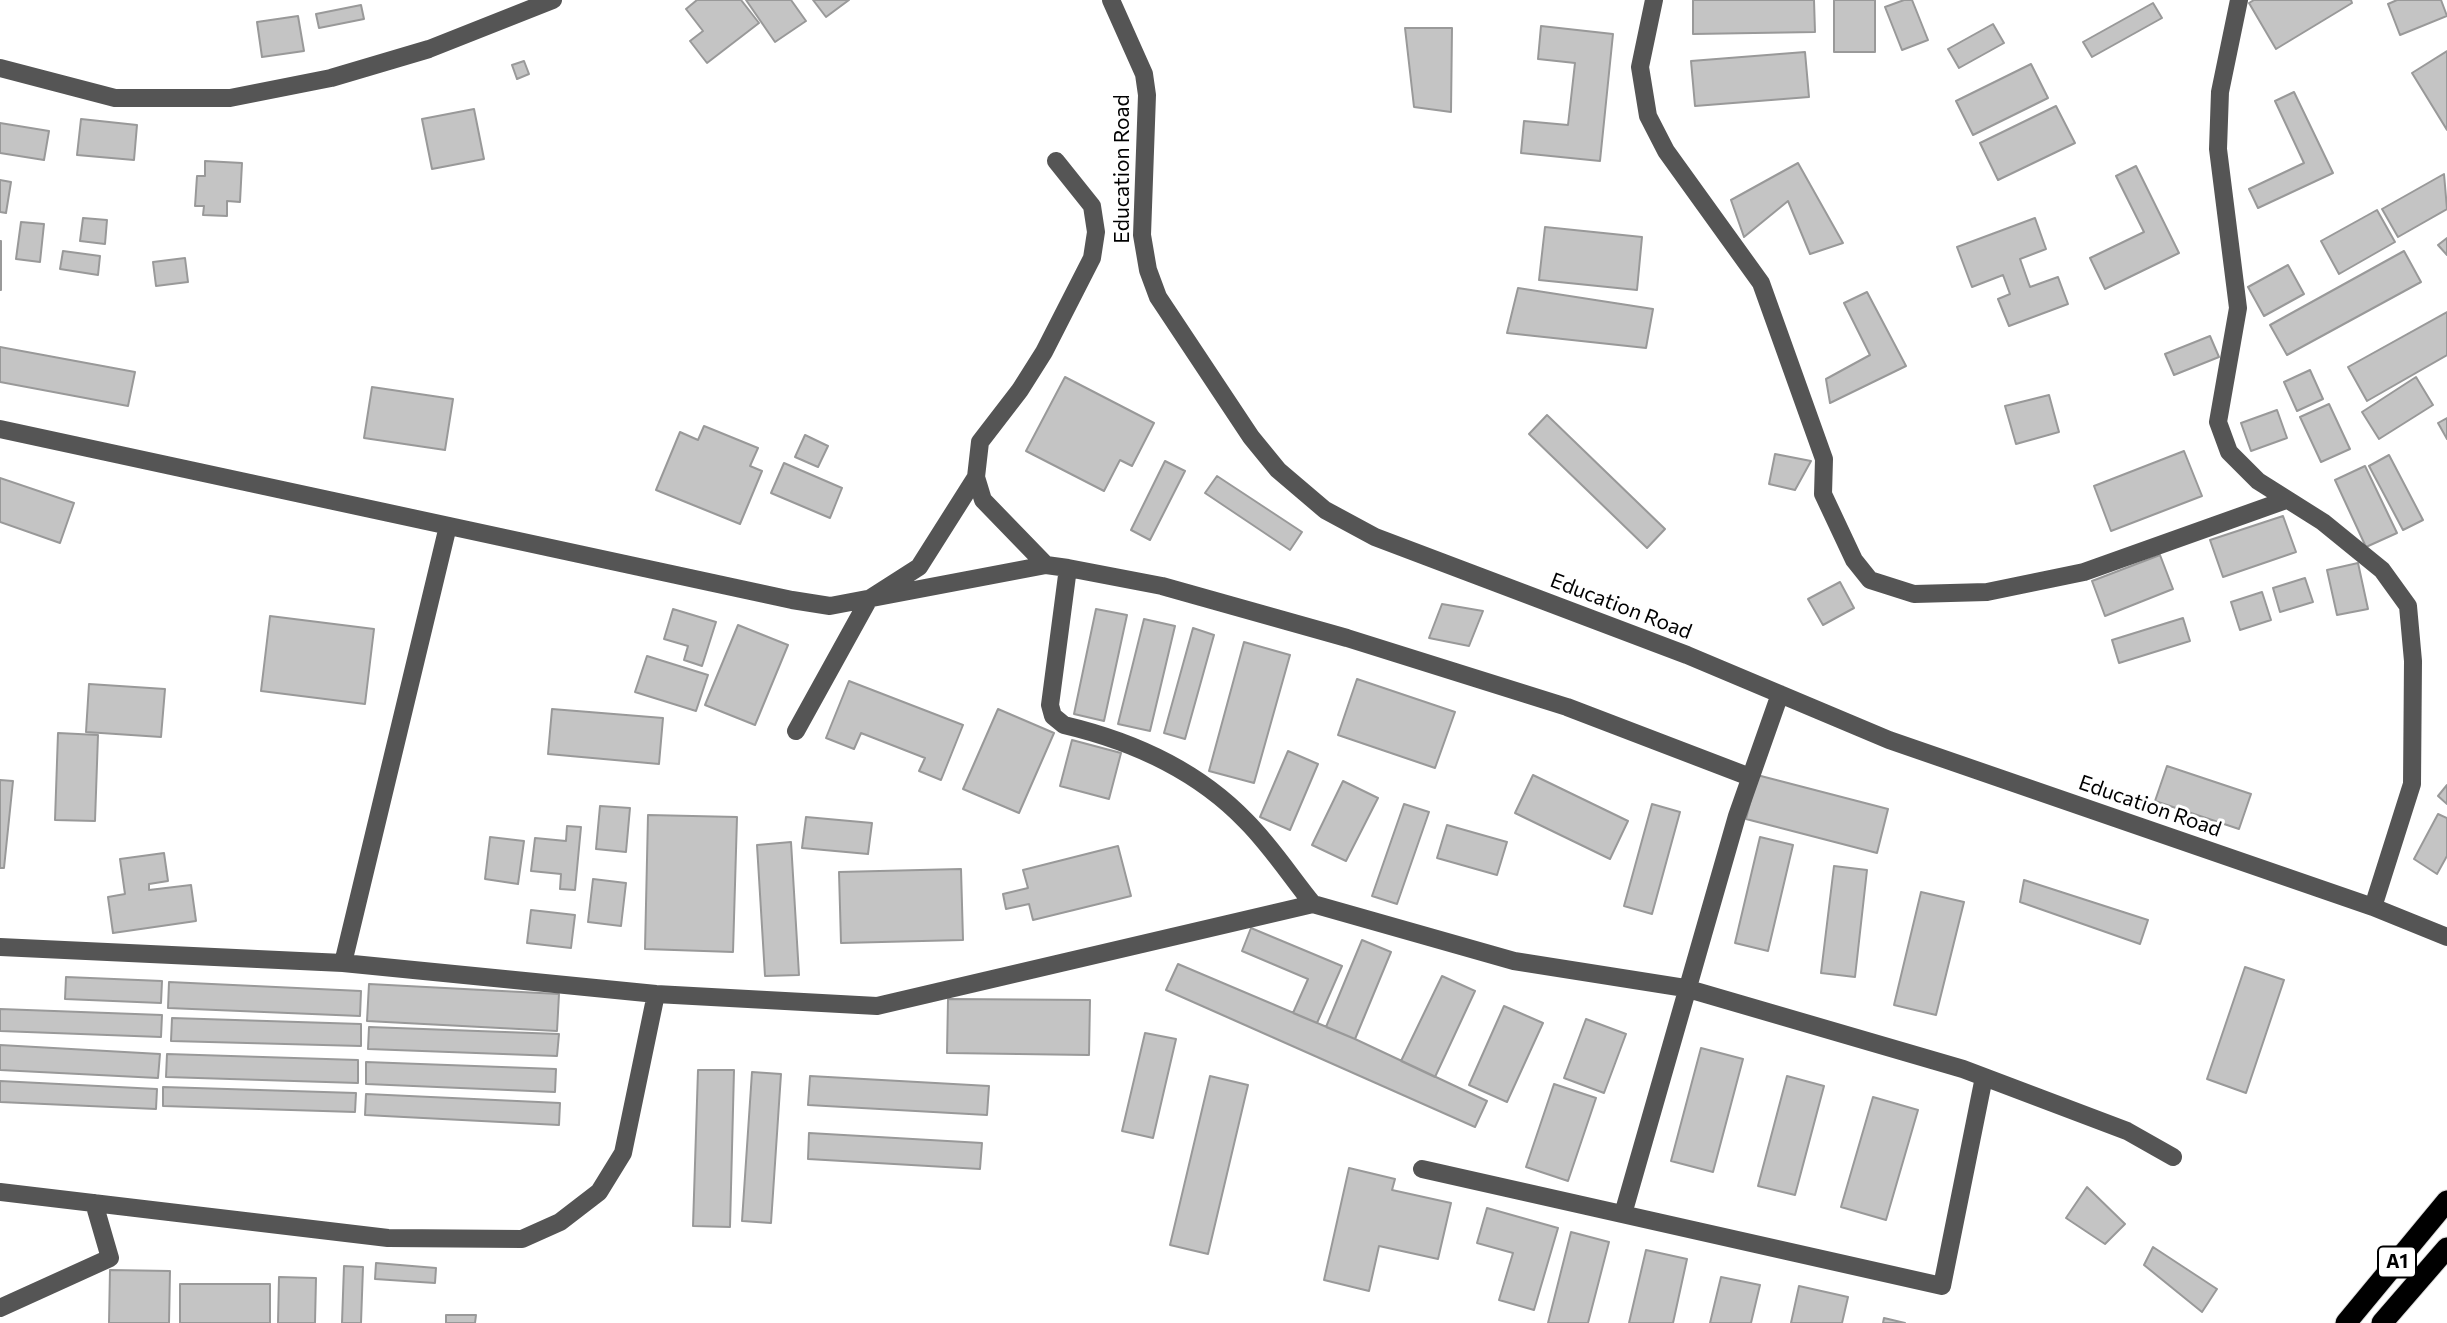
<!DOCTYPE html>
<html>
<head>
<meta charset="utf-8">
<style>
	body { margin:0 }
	canvas { display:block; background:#fff }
</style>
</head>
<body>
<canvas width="2447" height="1323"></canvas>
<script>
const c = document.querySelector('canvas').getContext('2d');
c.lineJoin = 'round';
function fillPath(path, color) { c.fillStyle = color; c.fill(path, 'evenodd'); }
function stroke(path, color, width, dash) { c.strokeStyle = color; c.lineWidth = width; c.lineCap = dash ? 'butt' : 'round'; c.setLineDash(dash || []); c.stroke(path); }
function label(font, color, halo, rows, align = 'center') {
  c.font = font + ' Commissioner,sans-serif'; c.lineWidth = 6; c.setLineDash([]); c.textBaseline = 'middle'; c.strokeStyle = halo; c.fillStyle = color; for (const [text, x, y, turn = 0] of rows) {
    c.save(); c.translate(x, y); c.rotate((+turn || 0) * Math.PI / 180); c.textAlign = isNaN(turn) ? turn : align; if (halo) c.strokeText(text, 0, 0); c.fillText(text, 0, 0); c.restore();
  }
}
const building = new Path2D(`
	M697 0H741L759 23 707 63 690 41 703 31 686 9Z
	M746 0H791L806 21 775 42Z
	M813 0H849L826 17Z
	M1693 0H1814L1815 32 1693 34Z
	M1834 0H1875V52H1834Z
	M1904 0H1912L1928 40 1902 50 1885 7Z
	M2254 0H2351L2352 3 2276 49 2249 3Z
	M2397 0H2441L2447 16 2400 35 2388 4Z
	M2153 3 2162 18 2092 57 2083 42Z
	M361 5 364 19 319 28 316 14Z
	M298 16 304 51 262 57 257 22Z
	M1993 24 2004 43 1959 68 1948 49Z
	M1541 26 1613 34 1600 161 1521 153 1524 121 1568 125 1575 63 1538 59Z
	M1405 28H1452L1451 112 1414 107Z
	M2447 51V130L2412 73Z
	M1805 52 1809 97 1695 106 1691 61Z
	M524 61 529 74 517 79 512 65Z
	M2031 64 2048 98 1973 135 1956 101Z
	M2294 92 2333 173 2258 208 2249 189 2304 163 2275 101Z
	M2056 106 2075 143 1998 180 1980 143Z
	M474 109 484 159 432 169 422 119Z
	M81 119 137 125 134 160 77 155Z
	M0 123 49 131 44 160 0 153Z
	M205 161 242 163 240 202 227 201V216L203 215 204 206H195L197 176H205Z
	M1798 163 1843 243 1810 254 1788 201 1744 237 1731 200Z
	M2136 166 2179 253 2105 289 2090 258 2144 232 2116 176Z
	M2444 174 2447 209 2398 237 2382 209Z
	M0 180 11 182 6 213 0 212Z
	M2377 210 2395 242 2339 274 2321 241Z
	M83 218 107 220 105 244 80 241Z
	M2035 218 2046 249 2020 259 2030 287 2058 277 2068 304 2009 326 1998 299 2010 294 2003 275 1972 287 1957 247Z
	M21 222 44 224 40 262 16 259Z
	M1545 227 1642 237 1637 290 1539 280Z
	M2447 238V255L2438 245Z
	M0 241H1V290H0Z
	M63 251 100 256 98 275 60 269Z
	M2404 251 2421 282 2287 355 2270 325Z
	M185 258 188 282 156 286 153 262Z
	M2288 265 2304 294 2264 316 2248 287Z
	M1518 288 1653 309 1646 348 1507 333Z
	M1867 292 1906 366 1830 403 1826 379 1870 355 1844 303Z
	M2447 312V355L2367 401 2348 367Z
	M2210 336 2219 357 2174 375 2165 354Z
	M0 347 135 372 128 406 0 382Z
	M2310 370 2323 399 2297 411 2284 382Z
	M1065 377 1154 423 1132 466 1120 460 1104 491 1026 451Z
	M2416 377 2433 405 2379 439 2362 412Z
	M372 387 453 399 445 450 364 438Z
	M2049 395 2059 432 2016 444 2005 406Z
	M2329 404 2350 449 2321 462 2300 417Z
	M2277 410 2287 438 2251 451 2241 423Z
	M1547 415 1665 529 1647 548 1529 434Z
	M2447 418V439L2438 423Z
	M704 426 758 448 750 466 762 471 740 524 656 490 680 432 698 440Z
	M805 435 828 446 818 467 795 457Z
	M2184 451 2202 496 2111 531 2094 486Z
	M1775 454 1811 461 1795 490 1769 484Z
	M2389 455 2423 520 2403 530 2369 466Z
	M1165 461 1185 471 1150 540 1131 530Z
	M784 463 842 488 830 518 771 493Z
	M2365 466 2397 533 2366 547 2335 480Z
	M1217 476 1302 532 1290 550 1205 493Z
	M0 478 74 503 60 543 0 522Z
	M2283 516 2296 552 2223 577 2210 540Z
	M2160 555 2173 589 2105 616 2092 581Z
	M2358 563 2368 609 2337 615 2327 570Z
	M2305 578 2313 602 2280 612 2273 588Z
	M1840 582 1854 608 1823 625 1808 599Z
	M2262 592 2271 620 2240 630 2231 602Z
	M1442 604 1483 611 1469 646 1429 638Z
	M673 609 716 622 702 666 684 660 688 646 664 639Z
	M1096 609 1127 615 1104 721 1074 714Z
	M270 616 374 629 365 704 261 691Z
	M2183 618 2190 641 2119 663 2112 640Z
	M1144 619 1175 626 1150 731 1118 724Z
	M738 625 788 645 755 725 705 705Z
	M1193 628 1214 635 1185 739 1164 733Z
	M1244 642 1290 655 1254 783 1209 771Z
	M647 656 708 675 696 711 635 692Z
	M1357 679 1455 712 1435 768 1338 735Z
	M849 681 963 725 941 780 919 771 925 758 861 733 854 749 826 738Z
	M89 684 165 689 161 737 86 732Z
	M552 709 663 718 659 764 548 754Z
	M998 709 1054 733 1019 813 963 789Z
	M58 733 98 735 95 821 55 820Z
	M1072 740 1121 753 1109 799 1060 786Z
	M1288 751 1318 764 1290 830 1260 817Z
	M2167 766 2251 794 2239 829 2155 801Z
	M1533 775 1628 821 1610 859 1515 813Z
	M1757 775 1888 809 1877 853 1746 819Z
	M0 780 13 781 4 868H0Z
	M1343 781 1378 798 1346 861 1312 845Z
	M2447 785V804L2438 796Z
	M1404 804 1429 812 1397 904 1372 896Z
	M1652 804 1680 812 1652 914 1624 906Z
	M600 806 630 808 626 852 596 849Z
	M2438 814 2447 818V856L2437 874 2414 859Z
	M648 815 737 817 733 952 645 949Z
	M806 817 872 823 868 854 802 848Z
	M1447 825 1507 842 1497 875 1437 858Z
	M567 826 581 827 575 890 560 889 561 874 531 871 535 838 566 841Z
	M490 837 524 841 518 884 485 879Z
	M1760 837 1793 845 1768 951 1735 943Z
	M791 842 799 975 765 976 757 845Z
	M1118 846 1131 896 1033 920 1029 904 1006 909 1003 894 1028 888 1023 870Z
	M164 853 168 881 149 884V890L191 885 196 921 113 933 108 897 125 894 120 859Z
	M1834 866 1867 870 1855 977 1821 973Z
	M961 869 963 940 841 943 839 872Z
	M593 879 626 883 621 926 588 922Z
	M2024 880 2148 920 2140 944 2020 902Z
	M1921 892 1964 902 1936 1015 1894 1005Z
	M531 910 575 915 571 948 527 943Z
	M1251 928 1342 966 1317 1023 1293 1013 1308 979 1242 951Z
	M1362 940 1391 952 1355 1039 1326 1027Z
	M1178 964 1355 1039 1487 1101 1475 1127 1166 990Z
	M2245 967 2284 980 2246 1093 2207 1079Z
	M1442 976 1475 991 1435 1077 1401 1061Z
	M66 977 162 981 161 1003 65 999Z
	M169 982 361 991 360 1016 168 1008Z
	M369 984 559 994 557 1031 367 1021Z
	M948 999 1090 1000 1089 1055 947 1053Z
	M1504 1006 1543 1023 1507 1102 1469 1085Z
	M0 1009 162 1015 161 1037 0 1031Z
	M172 1018 361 1024V1046L171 1041Z
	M1586 1019 1626 1034 1604 1093 1564 1078Z
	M369 1027 559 1034 557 1056 368 1049Z
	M1145 1033 1176 1039 1153 1138 1122 1131Z
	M0 1045 160 1054 158 1078 0 1070Z
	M1701 1048 1743 1059 1713 1172 1671 1161Z
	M167 1054 358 1060V1083L166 1077Z
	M366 1062 556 1069 555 1092 366 1084Z
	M698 1070H734L730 1227 693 1226Z
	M752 1072 781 1074 771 1223 742 1221Z
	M810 1076 989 1086 987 1115 808 1105Z
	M1210 1076 1248 1085 1208 1254 1170 1245Z
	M1787 1076 1824 1086 1795 1195 1758 1186Z
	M0 1081 157 1089 156 1109 0 1102Z
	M1554 1084 1596 1098 1568 1181 1526 1167Z
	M163 1087 356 1093 355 1112 163 1106Z
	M366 1094 560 1103 559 1125 365 1115Z
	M1873 1097 1918 1110 1886 1220 1841 1207Z
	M809 1133 982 1143 980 1169 808 1159Z
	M1349 1168 1395 1179 1392 1190 1451 1203 1438 1259 1379 1246 1369 1291 1324 1280Z
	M2087 1187 2125 1224 2105 1244 2066 1218Z
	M1487 1208 1558 1228 1534 1310 1499 1300 1513 1253 1477 1243Z
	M1571 1232 1609 1242 1588 1323H1548Z
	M2153 1247 2217 1289 2202 1312 2144 1265Z
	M1646 1250 1687 1259 1673 1323H1629Z
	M376 1263 436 1268 435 1283 375 1279Z
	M344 1266 363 1267 361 1323H342Z
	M110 1270 170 1271 169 1323H109Z
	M279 1277 316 1278 315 1323H278Z
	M1721 1277 1760 1285 1751 1323H1710Z
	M180 1284H270V1323H180Z
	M1799 1286 1848 1297 1842 1323H1791Z
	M446 1315H476L475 1323H446Z
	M1884 1318 1905 1323H1883Z`);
fillPath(building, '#c4c4c4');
stroke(building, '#999', 2);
const highway = new Path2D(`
	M2346 1323 2447 1201
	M2382 1323 2447 1248`);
stroke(highway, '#dbdbdb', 23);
stroke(new Path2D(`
	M1111 0 1144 74 1147 95 1142 235 1148 270 1158 297 1251 437 1278 470 1325 510 1375 537 1687 655 1889 740 2373 907 2447 937
	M1654 0 1640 67 1648 116 1666 151 1761 283 1824 459 1823 494 1854 560 1870 580 1914 594 1987 592 2084 572 2286 500
	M2239 0 2220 92 2218 149 2238 308 2218 422 2229 452 2258 481 2323 522 2382 570 2408 606 2413 661 2412 784 2373 907
	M0 68 115 98H230L331 78 429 49 553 0
	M0 429 792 600 830 606 1046 565 1068 568 1162 586 1347 638 1567 707 1750 777
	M1046 565 983 500 976 477 980 442 1020 390 1044 352 1092 258 1096 232 1092 206 1056 161
	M1068 568 1050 705 1053 716 1064 725C1132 741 1197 770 1246 821 1271 846 1291 877 1313 904
	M796 731 869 599 919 567 976 477
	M0 947 343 963 656 994 877 1006 1313 904 1514 961 1685 988 1963 1069 2127 1131 2173 1157
	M343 963 448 526
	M1422 1169 1942 1286 1984 1077
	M0 1192 388 1238 522 1239 560 1222 599 1192 623 1153 656 994
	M1623 1214 1737 816 1780 694
	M0 1308 110 1258 94 1203`), '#555', 18);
stroke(highway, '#000', 21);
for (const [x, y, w] of [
	[2397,1262,38]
]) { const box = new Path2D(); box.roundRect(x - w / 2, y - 15.5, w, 31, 5); c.fillStyle = '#fff'; c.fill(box); stroke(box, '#000', 2); }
label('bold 19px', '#000', null, [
	["A1",2397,1262]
]);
label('21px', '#000', '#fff', [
	["Education Road",1122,169,-90],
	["Education Road",1621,606,21],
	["Education Road",2150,806,19]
]);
</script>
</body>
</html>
